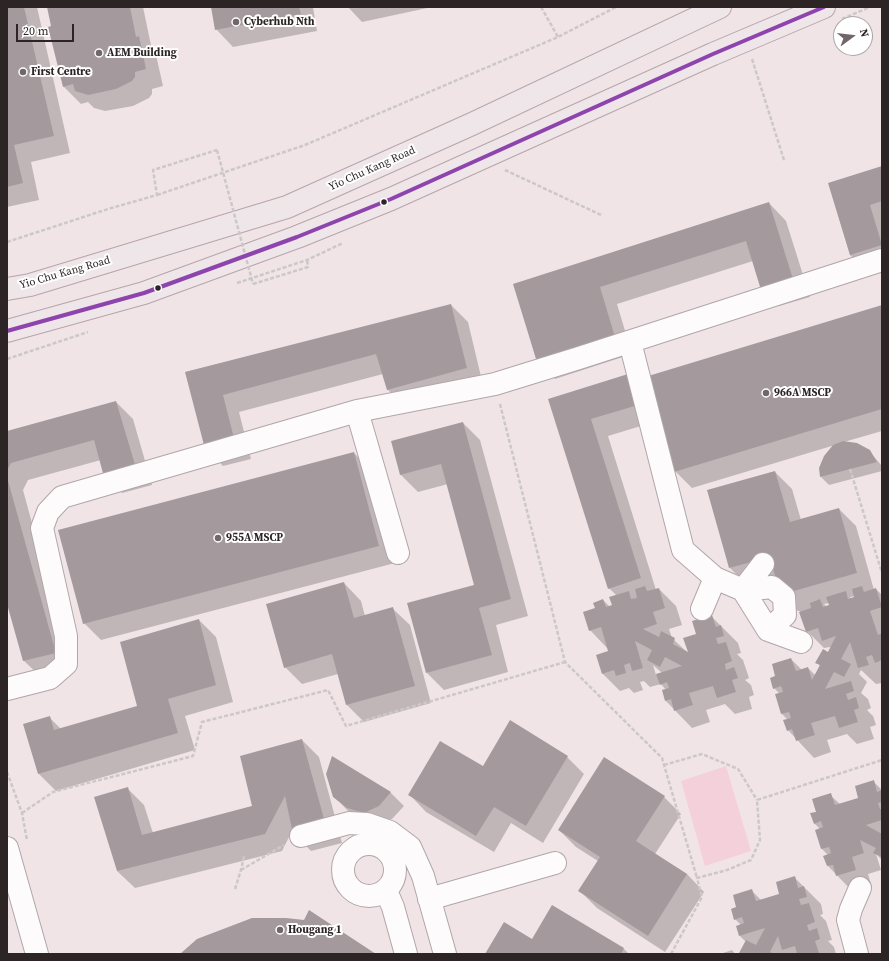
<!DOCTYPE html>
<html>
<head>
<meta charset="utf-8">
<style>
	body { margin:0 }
	#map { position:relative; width:889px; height:961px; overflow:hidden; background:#f0e4e7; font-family:"Source Serif 4",serif }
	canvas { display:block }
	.frame { position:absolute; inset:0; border:8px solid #2d2426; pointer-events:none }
	.north { position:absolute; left:833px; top:16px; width:40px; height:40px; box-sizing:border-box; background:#fff; border:1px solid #aba7a8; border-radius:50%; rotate:75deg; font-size:11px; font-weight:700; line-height:16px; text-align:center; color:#2d2426 }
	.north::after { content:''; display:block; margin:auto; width:14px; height:18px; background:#71676a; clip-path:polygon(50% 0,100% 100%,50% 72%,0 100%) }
	.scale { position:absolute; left:16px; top:24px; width:58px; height:18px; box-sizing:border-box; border:2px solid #2d2426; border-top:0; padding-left:5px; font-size:12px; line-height:14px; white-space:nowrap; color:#2d2426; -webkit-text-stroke:3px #fff; paint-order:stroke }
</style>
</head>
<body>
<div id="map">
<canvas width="889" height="961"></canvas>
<div class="frame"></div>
<div class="north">N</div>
<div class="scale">20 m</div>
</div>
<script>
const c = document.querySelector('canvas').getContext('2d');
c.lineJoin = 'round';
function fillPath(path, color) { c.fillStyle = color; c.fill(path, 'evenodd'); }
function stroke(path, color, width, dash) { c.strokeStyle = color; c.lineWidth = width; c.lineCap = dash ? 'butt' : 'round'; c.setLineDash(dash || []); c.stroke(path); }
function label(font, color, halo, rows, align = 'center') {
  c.font = font + ' "Source Serif 4",serif'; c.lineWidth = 4; c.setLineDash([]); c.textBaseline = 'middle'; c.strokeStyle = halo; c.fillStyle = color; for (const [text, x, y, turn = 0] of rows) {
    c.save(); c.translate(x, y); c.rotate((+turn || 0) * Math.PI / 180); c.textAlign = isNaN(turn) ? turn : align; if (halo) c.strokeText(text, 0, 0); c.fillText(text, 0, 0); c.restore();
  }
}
fillPath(new Path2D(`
	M726 766 751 851 705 866 681 781Z`), '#f4d0db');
fillPath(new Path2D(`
	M7 7H37L70 153 31 162 39 200 7 207Z
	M48 7H143L152 50 156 55 163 86 152 89V94L149 98 133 106 105 111 94 108 88 102 81 104 64 87Z
	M212 7H313L317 31 233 47 216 29Z
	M348 7H432L362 22Z
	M882 167V267L868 272 850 255 829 184Z
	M769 203 786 221 810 297 779 306 762 289 753 261 617 304 632 354 555 379 537 362 514 284Z
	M451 305 468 322 483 385 405 406 387 389 383 374 239 412 251 459 223 466 206 449 186 372Z
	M882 306V431L844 442 869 451 882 466V471L829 485 821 477 835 445 692 488 675 471Z
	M628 375 654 422 608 436 656 590 659 589 676 606 682 625 669 629 672 638 689 654 697 634 711 616 738 643 741 653 737 654 743 660 749 678 745 680 751 685 754 695 749 697 752 709 735 714 725 704 706 710 710 722 692 728 666 701V690L661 684 650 687 644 681 640 682 643 690 634 693 629 688 620 691 603 674 597 656 609 652 608 647 607 648 590 630 596 609 603 600 610 607 613 606 617 596 609 588 550 400ZM653 665 662 673 656 675Z
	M116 402 133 419 152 485 122 493 105 476 101 460 28 480 23 490 72 670 41 677 23 660 7 600V432Z
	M463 423 480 440 528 616 496 625 508 672 444 690 427 673 475 586 448 484 418 492 401 475 392 442Z
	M354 453 371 470 395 563 101 640 84 623Z
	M775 472 792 489 801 520 839 509 856 526 874 590 876 589 882 595V683L876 684 861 670 859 674 867 682 861 693 868 699 871 708 867 710 873 716 876 725 870 727 874 739 857 744 847 734 827 740 831 752 814 758 788 730V720L782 714 777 695 780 694 774 688 777 677 791 659 802 670 808 668 816 676 821 667 817 662 828 653 831 648 830 647 824 648 807 631 800 611H798L781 594 747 585 730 568ZM855 596V598L852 599 850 597ZM829 603 830 606 827 607 824 604Z
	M344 583 361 601 365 616 392 608 410 625 431 703 364 722 347 705 338 674 302 684 285 667Z
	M199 620 216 637 233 702 185 716 195 750 56 791 39 774 49 717 61 729 138 707Z
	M302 740 319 757 342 843 311 851 294 834 293 829 282 851 135 888 117 871 127 788 144 805 153 833 253 806Z
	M567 757 584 774 543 843 511 823 494 852 426 812 409 794 483 768Z
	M332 758 391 793 404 806 392 819 377 825 361 820 347 810 334 796Z
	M873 781 882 790V860L876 854 881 870 868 874 872 887 854 893 828 866V855L822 849 817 831 820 829 815 824 817 812 830 795 841 805 860 799Z
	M664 797 681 814 655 854 687 874 704 892 665 952 597 908 580 891 598 861 576 847 559 830Z
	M794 877 821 904 823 914 820 915 826 921 832 940 828 941 834 947 836 954H742L741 953 746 942 740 936 741 925 735 919 738 908 751 890 761 900 780 894Z
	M533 940 624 949 629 954H486Z
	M732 950 735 954H723V953Z`), '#0003');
fillPath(new Path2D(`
	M7 7H24L54 136 14 145 23 183 7 187Z
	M47 7H130L136 37 139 36 146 69 135 72V77L132 81 116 89 88 95 75 91 73 84 63 87 48 27 51 26Z
	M211 7H299L301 14 215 30Z
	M882 166V201L870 205 882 245 850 255 828 183Z
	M769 202 793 279 761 290 746 241 600 287 615 337 537 362 513 284Z
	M451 304 467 368 387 390 376 354 223 395 235 442 205 449 185 372Z
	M882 305V409L674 472 645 377Z
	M628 374 638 405 591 419 641 578 608 589 548 399Z
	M116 401 136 468 104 477 94 440 11 463 7 471V431Z
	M463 422 511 599 479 608 492 655 426 673 407 603 474 585 441 464 400 475 391 441Z
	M843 441 857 443 870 450 877 462 820 477 819 468 824 456 833 445Z
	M354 452 379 546 83 624 58 530Z
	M775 471 790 522 839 508 857 573 780 595 770 557 729 568 707 490Z
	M7 477 56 653 23 661 7 604Z
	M344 582 354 618 393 607 415 686 346 705 332 654 284 668 266 604Z
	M645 586 647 591 659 588 665 608 653 612 657 624 643 629 659 637 661 631 675 638 673 644 688 652 683 638 696 634 692 621 712 615 716 627 721 625 724 636 716 638 718 644 726 642 732 661 725 664 726 670 734 667 738 678 732 680 736 692 717 698 713 686 689 693 693 705 674 711 671 699 665 701 662 690 669 688 667 682 660 685 656 674 682 666 665 657 660 667 647 660 652 650 635 641 643 668 632 671 630 663 624 665 626 673 616 676 614 670 602 674 596 655 608 651 601 627 589 631 583 612 595 608 593 603 603 599 606 607 612 605 609 597 629 591 631 599 637 598 635 589Z
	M862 586 864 592 876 588 882 607 870 611 878 635 882 633V660L875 663 872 655 866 657 869 665 858 668 850 642 841 659 851 664 844 677 834 672 825 689 851 681 854 691 846 694 848 700 856 697 859 708 854 710 858 722 839 728 835 716 811 723 815 735 796 741 792 729 787 731 783 720 791 718 789 712 781 714 775 694 783 692 781 686 773 689 770 678 775 676 772 664 791 658 796 671 808 667 812 680 820 665 815 663 823 649 828 652 836 636 822 641 818 628 806 632 799 612 811 608 810 603 820 599 823 607 829 605 826 597 846 591 848 599 854 597 852 589Z
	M199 619 216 685 168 699 178 733 38 774 23 724 50 716 54 730 137 706 120 642Z
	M510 720 568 756 526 826 494 807 476 836 408 795 440 741 483 766Z
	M302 739 326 826 293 834 285 796 265 834 117 871 94 797 128 787 142 835 252 806 240 756Z
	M332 756 391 792 379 806 364 813 347 808 333 797 326 774Z
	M604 757 665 796 636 841 687 874 648 936 578 891 600 857 558 830Z
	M874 780 877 792 882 790V802L878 803 880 809H882V820L866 825 882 834V857L873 853 876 848 860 840 864 853 852 857 856 870 836 876 833 865 827 866 823 856 831 853 829 847 821 849 815 830 823 827 821 821 814 824 810 813 816 812 812 799 831 793 835 805 858 798 855 786Z
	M795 876 798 888 804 886 807 897 799 899 801 905 809 903 815 922 807 925 809 931 817 928 820 939 815 941 819 953 814 954H797L795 946 782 950 778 936 770 952 774 954 739 953 746 940 756 945 765 928 739 936 736 926 744 923 742 917 734 920 731 909 736 907 733 895 752 889 756 901 779 894 776 882Z
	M552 905 624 948 621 954H485L504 922 532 939Z
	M309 910 376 954H180L197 939 252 918H286L304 920Z`), '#a49a9d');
const minor = new Path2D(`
	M630 342 683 550 715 578 743 590 772 587 784 597 785 615 768 630
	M357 411 398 553
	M743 590 768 630 801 642
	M743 590 763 564
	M702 609 715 578
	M7 689 50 678 66 664V636L42 528 48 512 62 497 357 411 495 384 579 358 882 260
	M301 836 349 823 367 824 390 832 410 847 423 876 445 954
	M343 870a26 26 0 1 1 52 0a26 26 0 1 1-52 0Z
	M7 848 37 954
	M386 891 393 907 406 954
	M429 899 555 863
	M857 954 848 920 851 909 860 888`);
const major = new Path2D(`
	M7 289 30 285 287 207 472 124 720 7
	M7 331 144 293 297 237 391 199 713 54 824 7`);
stroke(minor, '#b0a6a9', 24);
stroke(major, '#b8a4aa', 24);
stroke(new Path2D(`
	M541 7 558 37
	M842 19 870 7
	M752 59 784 160
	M505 170 601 215
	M157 195 305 145 558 37 616 7
	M7 242 108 209 157 195 153 170 217 150
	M237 283 307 260 343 243
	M253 284 308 267 307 260
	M7 359 88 332
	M500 404 565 662 662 758 697 878
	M850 469 882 573
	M664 765 702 754 738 769 757 800
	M7 772 22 813 27 840
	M22 813 53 792 193 756 202 722 328 690 346 726 565 662
	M241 870 284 845
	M235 889 241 870 244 856
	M671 954 702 897 697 878 727 870 751 860 760 840 757 800 882 760`), '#ccc8c9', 2.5, [4, 2]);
stroke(minor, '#fdfbfb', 22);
stroke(major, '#efe6e9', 22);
stroke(new Path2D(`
	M217 150 253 284`), '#ccc8c9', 2.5, [4, 2]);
stroke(new Path2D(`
	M7 331 144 293 297 237 391 199 713 54 824 7`), '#8e44ad', 4);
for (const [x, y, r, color] of [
	[236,22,4,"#71676a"],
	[99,53,4,"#71676a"],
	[23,72,4,"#71676a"],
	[384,202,3.5,"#2d2426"],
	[158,288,3.5,"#2d2426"],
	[766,393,4,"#71676a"],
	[218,538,4,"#71676a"],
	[280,930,4,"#71676a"]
]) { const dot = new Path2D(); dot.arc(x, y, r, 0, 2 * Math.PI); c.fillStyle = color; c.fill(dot); stroke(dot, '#fff', 1.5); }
label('bold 11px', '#2d2426', '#fff', [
	["Cyberhub Nth",244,22],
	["AEM Building",107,53],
	["First Centre",31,72],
	["966A MSCP",774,393],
	["955A MSCP",226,538],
	["Hougang 1",288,930]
], 'left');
label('11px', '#2d2426', '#fff', [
	["Yio Chu Kang Road",372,169,-24],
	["Yio Chu Kang Road",65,273,-16]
]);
</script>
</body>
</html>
